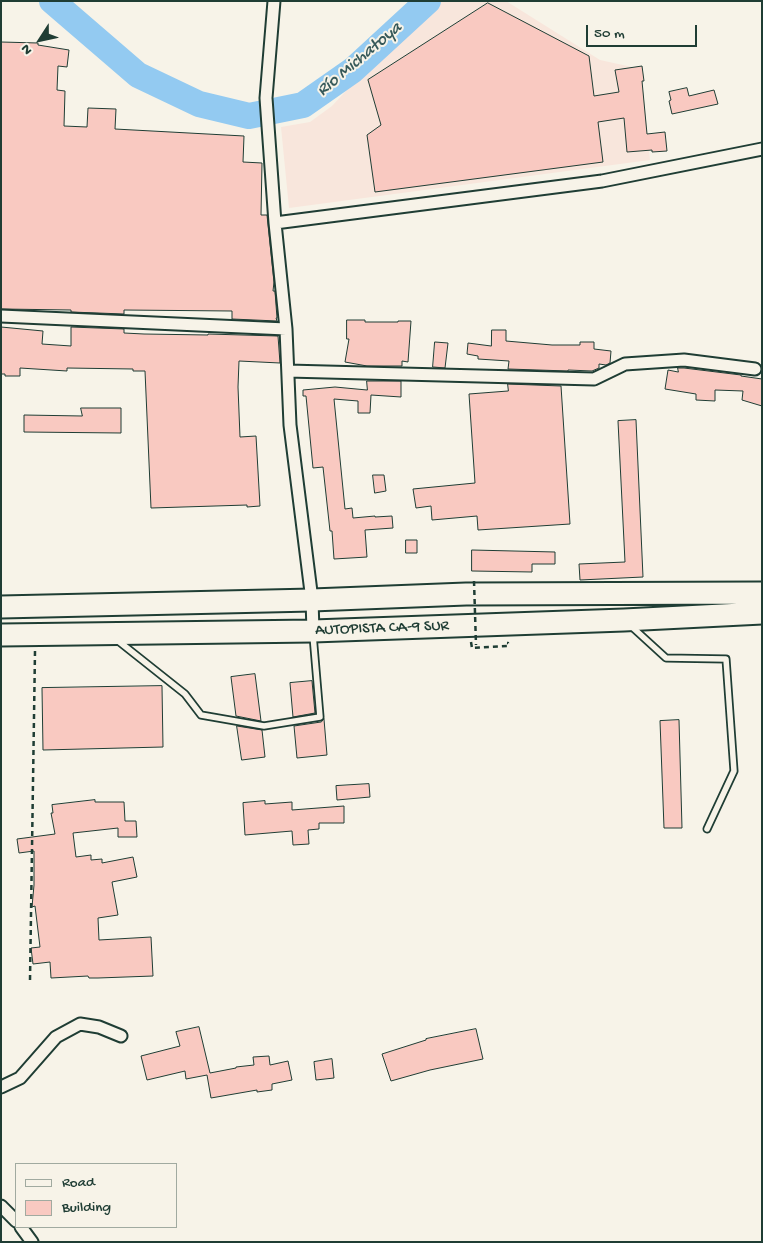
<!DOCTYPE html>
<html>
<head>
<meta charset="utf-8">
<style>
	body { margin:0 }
	#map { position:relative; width:763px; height:1243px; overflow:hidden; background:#f7f3e8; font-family:"Gochi Hand",sans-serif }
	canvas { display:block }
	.frame { position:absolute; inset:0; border:2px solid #1f3d34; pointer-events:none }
	.legend { position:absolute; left:15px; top:1163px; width:162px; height:65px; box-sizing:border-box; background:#f7f3e8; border:1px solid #a1aaa0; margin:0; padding:6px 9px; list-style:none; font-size:15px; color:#1f3d34 }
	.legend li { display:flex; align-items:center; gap:10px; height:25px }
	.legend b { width:25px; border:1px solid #a1aaa0 }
	.north { position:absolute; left:15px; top:15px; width:50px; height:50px; -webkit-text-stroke:4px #f7f3e8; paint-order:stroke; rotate:235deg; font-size:14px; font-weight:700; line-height:20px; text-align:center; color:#1f3d34 }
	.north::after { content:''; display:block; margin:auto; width:18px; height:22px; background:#1f3d34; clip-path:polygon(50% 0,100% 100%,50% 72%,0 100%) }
	.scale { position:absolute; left:586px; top:25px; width:111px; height:22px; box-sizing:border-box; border:2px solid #1f3d34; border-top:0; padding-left:6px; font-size:15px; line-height:18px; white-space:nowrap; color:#1f3d34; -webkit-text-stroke:4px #f7f3e8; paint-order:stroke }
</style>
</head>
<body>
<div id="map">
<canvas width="763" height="1243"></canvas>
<div class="frame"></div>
<ul class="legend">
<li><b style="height:6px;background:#f7f3e8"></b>Road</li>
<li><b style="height:14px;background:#f9c9c1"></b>Building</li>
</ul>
<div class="north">N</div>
<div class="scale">50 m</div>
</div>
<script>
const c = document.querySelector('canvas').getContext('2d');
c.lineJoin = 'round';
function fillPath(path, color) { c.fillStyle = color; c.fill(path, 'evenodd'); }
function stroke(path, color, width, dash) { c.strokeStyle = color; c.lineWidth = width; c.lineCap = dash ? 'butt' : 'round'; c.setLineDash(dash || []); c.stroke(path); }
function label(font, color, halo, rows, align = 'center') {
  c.font = font + ' "Gochi Hand",sans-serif'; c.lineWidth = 4; c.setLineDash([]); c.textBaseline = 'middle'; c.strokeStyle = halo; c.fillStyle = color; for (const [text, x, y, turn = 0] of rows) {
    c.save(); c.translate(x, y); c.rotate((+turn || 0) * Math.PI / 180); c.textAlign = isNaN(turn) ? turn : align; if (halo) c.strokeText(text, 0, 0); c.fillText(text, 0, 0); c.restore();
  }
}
fillPath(new Path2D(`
	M435 1H506L600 60 641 69 650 160 289 208 281 127 310 122 332 106 405 27Z`), '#f8e6dc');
stroke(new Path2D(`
	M52 1 138 75 199 104 249 116 303 105 353 70 428 1`), '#93caf1', 26);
const building = new Path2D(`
	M488 3 589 56 594 96 619 92 615 70 642 66 644 81H642L647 134 665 132 667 151 652 152V150L627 152 624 118 598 122 603 162 375 192 367 135 381 125 368 80Z
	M1 42 38 43V45L69 50 67 67 58 66 57 90 65 91 64 126 87 127 88 108 116 109 115 129 244 136 243 162 262 163 261 215H267L274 282 273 291H275L277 318H276L277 321 232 319V311L124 310V314L71 312V310L1 309Z
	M687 88 689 96 714 90 718 104 672 114 669 101 671 100 669 92Z
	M347 320H365V322H398V321H411L408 362 402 361V366H367L345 362 349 339H347Z
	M1 327 43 331 42 344 71 346V327L124 329V333L144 334 208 335V334L278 336 280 363 239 361 238 387 240 437 256 436 260 506 247 507V505L151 508 145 371H133V369L67 368V371L20 368V376H5V374H1Z
	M492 330H506V341L552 345H580V342H594V349L611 351 610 363 606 365 599 364V368L592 371 568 370V371L508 369 509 361 478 359V356L467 354 468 343 491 346Z
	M435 342 448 343 445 368 433 367Z
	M678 368H684L741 375V376L762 379V406L742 400 743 391 715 390V401L696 400V394L665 389 668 370 678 372Z
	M367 381H401V397L371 395 370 413H358V401L334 399 345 509 352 508 353 518 375 516V517L392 516 393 528 365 530 367 557 334 559 332 531H330L323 467 313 468 306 396H303V390L335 387 367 390Z
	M508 384 561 386 570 524 478 530 477 516 432 520 431 506 416 508 413 489 475 483 469 394 508 391Z
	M81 408H121V433L24 432V415L82 416Z
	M636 420 643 577 580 580 579 564 625 562 618 421Z
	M373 475H384L386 491 375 493Z
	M406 540H417V553H406Z
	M472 550 555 552V564H532V572L472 571Z
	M255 674 261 721 236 716 231 677Z
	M312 681 315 713 293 717 290 683Z
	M162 686 163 747 43 750 42 688Z
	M324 719 327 755 297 758 294 726 321 722Z
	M679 720 682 828H664L660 721Z
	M237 726 262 730 265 757 242 760Z
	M369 784 370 797 337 800 336 786Z
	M95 800V802H124L125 821H136L137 837H118V828L73 833 76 857 91 855V860L102 859V863L133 857 137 877 112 882 118 915 98 918 99 940 151 937 153 976 98 978H89L88 976 51 978 50 962 33 964 31 948 40 947 35 906 32 907 34 885V851L19 853 17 839 55 834 51 813H53L52 805Z
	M265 801V804L292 802V810L344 806V823H319V829L308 830 309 844 293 845 292 831 245 835 243 803Z
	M199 1027 210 1073 236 1068V1067L254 1065 253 1057 269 1056 270 1065 288 1061 292 1080 272 1084V1090L257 1092V1090L211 1098 207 1075 186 1079 185 1071 147 1080 141 1056 180 1046 176 1032Z
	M476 1029 483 1059 430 1070 391 1081 382 1054 426 1040V1039Z
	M332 1059 334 1078 316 1080 314 1062Z`);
fillPath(building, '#f9c9c1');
stroke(building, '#1f3d34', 1);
const lane = new Path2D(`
	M631 626 666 658 726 659 734 771 707 829
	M117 640 185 694 201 715 264 726 320 717 313 635`);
const street = new Path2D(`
	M274 1 266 98 275 223 286 329 290 425 312 600 313 631
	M275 223 602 181 762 149
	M1 316 286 329
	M288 371 594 379 625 364 684 360 755 369
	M1 1087 20 1078 56 1037 80 1024 99 1027 121 1036
	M1 1206 16 1221
	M21 1227 32 1242`);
const highway = new Path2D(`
	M1 607 312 600 466 594 762 593
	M1 635 313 631 624 620 762 613`);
stroke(lane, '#1f3d34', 9);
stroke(street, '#1f3d34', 15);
stroke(highway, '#1f3d34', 25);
stroke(new Path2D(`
	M471 642 472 648 508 646V643H507
	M30 980 35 651`), '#1f3d34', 2.5, [5, 4]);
stroke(lane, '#f7f3e8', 5.5);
stroke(street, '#f7f3e8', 11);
stroke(highway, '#f7f3e8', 21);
stroke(new Path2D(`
	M474 581 476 645`), '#1f3d34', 2.5, [5, 4]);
label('16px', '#1f3d34', '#f7f3e8', [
	["AUTOPISTA CA-9 SUR",382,629,-2]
]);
label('italic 18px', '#36595a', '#f7f3e8', [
	["Río Michatoya",360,60,-40]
]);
</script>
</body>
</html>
